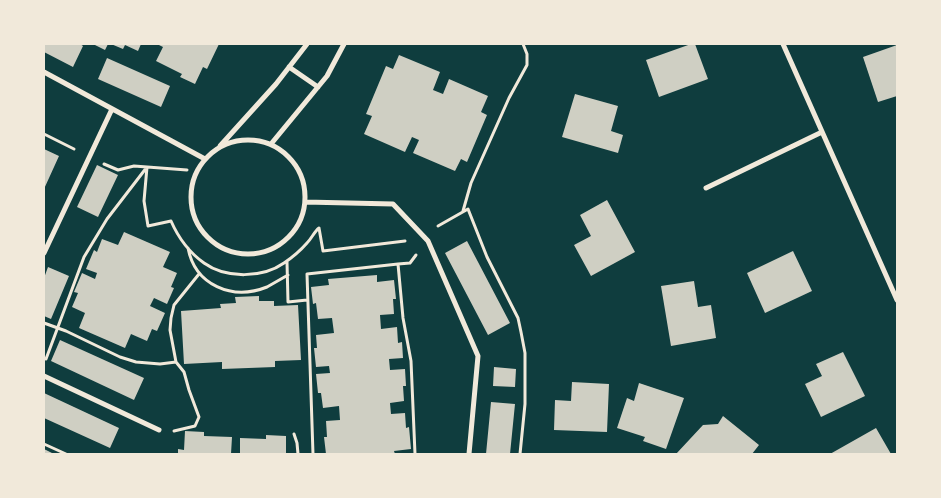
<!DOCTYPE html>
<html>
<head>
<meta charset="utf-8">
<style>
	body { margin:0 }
	#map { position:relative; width:941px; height:498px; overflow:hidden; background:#0f3d3e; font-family:"Archivo Narrow",sans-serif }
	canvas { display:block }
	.frame { position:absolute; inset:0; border:45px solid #f1e9da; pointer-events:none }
</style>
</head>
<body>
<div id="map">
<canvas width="941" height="498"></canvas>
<div class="frame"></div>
</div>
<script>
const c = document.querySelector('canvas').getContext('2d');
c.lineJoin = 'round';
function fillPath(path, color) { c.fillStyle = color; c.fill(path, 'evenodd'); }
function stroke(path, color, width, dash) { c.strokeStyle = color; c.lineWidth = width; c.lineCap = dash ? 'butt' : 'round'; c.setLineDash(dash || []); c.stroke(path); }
fillPath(new Path2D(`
	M44 44H80L83 46 73 67 44 52Z
	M93 44H108L105 50Z
	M111 44H141L138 51 125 45 123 49Z
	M157 44H219L207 69 203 67 195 84 180 77 182 74 156 61 163 47Z
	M691 44H695L708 79 659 97 646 60Z
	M897 45V96L878 102 863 57Z
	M399 55 440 72 433 90 443 94 449 79 488 96 481 112 487 115 467 162 461 159 455 171 413 153 419 140 412 137 405 152 364 134 372 116 366 114 386 66 393 69Z
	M107 58 170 86 161 107 98 79Z
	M575 94 618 106 611 131 623 135 618 153 562 137Z
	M44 149 59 156 44 189Z
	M97 165 118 175 98 217 77 207Z
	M607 200 635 252 591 276 574 245 591 236 580 215Z
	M124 232 170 252 163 267 177 273 171 287 174 288 167 304 154 298 150 306 165 313 157 331 152 329 147 341 131 334 125 348 79 328 85 313 72 307 78 293 74 292 82 273 95 279 97 273 86 269 94 250 97 252 102 239 118 245Z
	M467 241 510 323 488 335 445 253Z
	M793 251 812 291 765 313 747 273Z
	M48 267 69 276 51 319 44 316V278Z
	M377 275V282L394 280 396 299H393L394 314 380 315 381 329 397 327 398 343 402 342 403 358 389 359 390 370 405 369 406 386H403L404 401 390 403 391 414 405 413 406 428 409 427 411 449 394 451 395 454H326L324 437H327L326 421 340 420 339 406 323 408 321 393H318L316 374 330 373 329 366 316 367 314 348H317L316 335 334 333 332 318 318 319 316 303 313 304 311 287 329 285 328 279Z
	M694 281 698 307 711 305 716 338 671 346 661 286Z
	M259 296V301H274V306L298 305 301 360 275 361V367L222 369V362L184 364 181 311 221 308 220 304 236 303 235 297Z
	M60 340 144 378 134 400 51 361Z
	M843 352 865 396 821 417 805 384 822 376 816 364Z
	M494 367 516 369 515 387 493 386Z
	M572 382 609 384 607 432 554 430 555 400 571 401Z
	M639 383 684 398 666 449 643 441 645 437 617 428 627 398 634 401Z
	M44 393 119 428 110 448 44 418Z
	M491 402 515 404 510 454H486Z
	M723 416 759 445 752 454H676L703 425 718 424Z
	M876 428 891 454H830Z
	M185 431 204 432V436L232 437 231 454H178V449L184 450Z
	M266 435 286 436V454H240V438L266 439Z
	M44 449 54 454H44Z`), '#cfcfc3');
stroke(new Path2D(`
	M44 134 74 149
	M104 164 118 170 134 166 187 170
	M147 167 144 201 148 226 171 221C178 237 190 253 204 263 226 279 263 278 284 263 293 257 300 251 307 243 312 238 314 232 319 228L323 251 405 241
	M463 211 471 183 509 98 527 65V54L523 44
	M438 226 468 209 487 257 518 318 521 332 525 353V404L520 454
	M188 248C195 285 232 301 267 287 274 283 281 279 288 275
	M287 262 288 302 307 300
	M398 264 410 263 416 255
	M44 323 66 331 120 357 136 362 160 364 176 362
	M46 359 84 257 107 219 147 167
	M174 431 195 426 199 417 189 390 184 372 176 362 170 330 171 318 174 305 199 274
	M294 434 297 443 298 454
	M44 444 66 454
	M313 454 307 274 398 264 403 318 411 361 415 454`), '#f1e9da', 3);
stroke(new Path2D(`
	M783 44 897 300
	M289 67 318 87
	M44 72 205 159
	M191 197a57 57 0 1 1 114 0a57 57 0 1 1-114 0Z
	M271 144 327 76 344 44
	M220 146 276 84 307 44
	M706 188 822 132
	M305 202 393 204 428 241 478 356 469 454
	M44 253 112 109
	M44 376 159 430`), '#f1e9da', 5);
</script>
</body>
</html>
